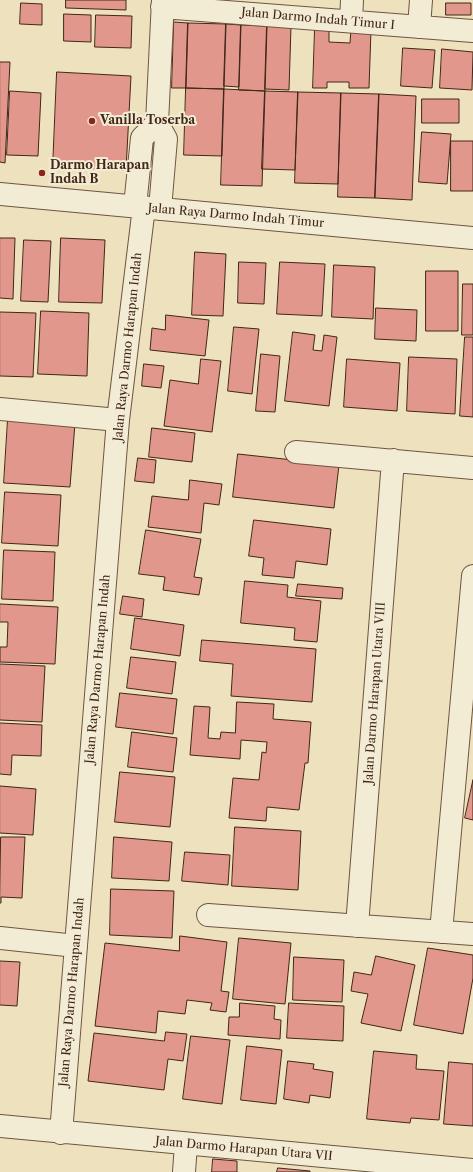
<!DOCTYPE html>
<html>
<head>
<meta charset="utf-8">
<style>
	body { margin:0 }
	canvas { display:block; background:#ede2bd }
</style>
</head>
<body>
<canvas width="473" height="1172"></canvas>
<script>
const c = document.querySelector('canvas').getContext('2d');
c.lineJoin = 'round';
function fillPath(path, color) { c.fillStyle = color; c.fill(path, 'evenodd'); }
function stroke(path, color, width, dash) { c.strokeStyle = color; c.lineWidth = width; c.lineCap = dash ? 'butt' : 'round'; c.setLineDash(dash || []); c.stroke(path); }
function label(font, color, halo, rows, align = 'center') {
  c.font = font + ' "Libre Caslon Text",serif'; c.lineWidth = 4; c.setLineDash([]); c.textBaseline = 'middle'; c.strokeStyle = halo; c.fillStyle = color; for (const [text, x, y, turn = 0] of rows) {
    c.save(); c.translate(x, y); c.rotate((+turn || 0) * Math.PI / 180); c.textAlign = isNaN(turn) ? turn : align; if (halo) c.strokeText(text, 0, 0); c.fillText(text, 0, 0); c.restore();
  }
}
const building = new Path2D(`
	M66 0H126V10L66 8Z
	M21 3 42 4V25L20 24Z
	M446 3H471V15H446Z
	M64 14 91 15V42L64 41Z
	M96 15 132 16 131 48 95 47Z
	M174 22 188 23 186 88H172Z
	M188 23 226 24 224 89 186 88Z
	M226 24 241 25 239 87 224 86Z
	M241 25 267 26 265 91 239 90Z
	M267 26H291L289 90 265 89Z
	M315 28 329 29V42L350 43 351 29 371 30 369 88H349V82H327V88H313Z
	M403 48 435 50 432 88 401 86Z
	M442 49 473 52 472 90 440 88Z
	M0 62H10L5 163 0 162Z
	M57 72 131 76 126 170 53 167Z
	M186 88 224 89 222 156 184 155Z
	M224 89 265 91 262 186 221 185Z
	M10 91 41 93 38 156 7 155Z
	M265 91 298 92 295 170 262 169Z
	M298 92 341 93 338 184 295 183Z
	M341 93 379 94 375 198 338 197Z
	M379 94 416 96 412 200 375 198Z
	M422 99H459V123H422Z
	M422 132 451 134 447 184 419 182Z
	M451 141H473V191H451Z
	M0 238H15L13 299 0 298Z
	M61 238 105 240 102 303 59 302Z
	M24 240 51 241 48 302 21 301Z
	M195 252 226 254 223 316 192 315Z
	M239 262 266 263 264 304 238 303Z
	M280 262 325 264 322 316 277 314Z
	M334 265 375 267 373 319 332 317Z
	M426 271H458V331H426Z
	M463 284H473V335H462Z
	M376 308 417 310 416 341 375 339Z
	M41 311 89 313 87 376 38 374Z
	M0 312 36 313 33 377 0 376Z
	M166 315 209 320 205 356 150 350 152 328 165 330Z
	M234 327 259 329 252 394 228 391Z
	M293 332 315 335 313 350 322 351 324 335 337 337 329 406 285 401Z
	M465 337H473V417L460 416Z
	M261 354 280 356 275 412 256 411Z
	M409 357 457 359 455 414 407 411Z
	M201 359 221 361 212 432 164 426 170 380 198 384Z
	M347 359 400 363 397 411 344 407Z
	M144 364 164 366 161 388 142 386Z
	M8 419 75 423 70 487 4 483Z
	M152 428 195 433 192 462 149 457Z
	M238 454 339 465 334 508 233 497Z
	M138 458 156 460 154 483 135 481Z
	M190 480 222 484 219 505 204 503 201 533 148 527 152 496 188 500Z
	M5 492 61 495 58 546 2 543Z
	M254 520 331 529 327 565 296 561 294 578 262 575 264 558 249 556Z
	M146 530 201 539 194 577 202 578 199 595 163 590 165 577 139 574Z
	M4 550 55 552 53 601 2 599Z
	M245 581 288 585 287 597 321 601 317 642 294 640 295 628 241 623Z
	M298 584 343 588 342 599 296 596Z
	M123 596 144 599 142 617 120 614Z
	M0 604 58 607 55 664 0 662V647H7L8 622H0Z
	M135 618 184 625 180 656 131 649Z
	M202 640 316 649 312 702 231 696 233 664 200 661Z
	M131 657 176 662 172 694 127 688Z
	M0 664 45 666 42 722 0 720Z
	M120 693 177 699 173 734 116 727Z
	M237 702 274 704 273 719 311 722 308 763H305L299 810 267 807 266 821 229 818 233 778 259 780 262 752 266 753 267 742 241 740 240 759 190 755 194 706 210 707 208 738 220 739 221 732 235 733Z
	M0 723 42 725 41 756 12 755 11 775 0 774Z
	M132 732 177 738 173 772 128 767Z
	M120 772 175 777 170 827 115 822Z
	M473 780V820L465 818Z
	M0 786 36 789 33 835 0 833Z
	M235 827 301 831 298 890 232 886Z
	M1 837H25L22 898 1 897V903H0Z
	M114 837 172 842 169 881 112 878Z
	M185 852 230 855 228 885 182 881Z
	M111 889 174 891 172 938 110 935Z
	M180 936 227 942 221 991 229 992 226 1012 210 1010 212 1003 187 1000 185 1014 158 1011 156 1033 95 1026 105 943 179 951Z
	M239 938 291 943 285 1004 233 999Z
	M428 948 473 955V978L463 1034 414 1025Z
	M376 956 415 965 401 1031 361 1023 368 994 351 991 354 972 371 975Z
	M294 957 344 960 342 1002 293 1000Z
	M0 961 20 962 17 1006 0 1005Z
	M240 1003 275 1006 274 1019 281 1020 280 1039 228 1035 229 1017H239Z
	M289 1003 344 1006 343 1041 287 1038Z
	M166 1032 187 1034 183 1061 168 1059 164 1090 88 1081 94 1033 164 1041Z
	M191 1036 230 1040 222 1104 183 1099Z
	M247 1046 282 1050 276 1104 241 1100Z
	M374 1051 417 1055 416 1069 444 1071 439 1120 411 1118 410 1123 367 1119Z
	M288 1061 314 1064 313 1069 333 1072 330 1098 310 1095 309 1103 284 1099Z
	M449 1062 473 1064V1126L444 1124Z
	M213 1159 237 1161V1172H212Z
	M278 1168 310 1171V1172H277Z`);
fillPath(building, '#e1978b');
stroke(building, '#422619', 1);
const minor = new Path2D(`
	M162 7 473 31
	M351 21 352 0
	M419 27 421 0
	M0 194 473 238
	M135 206 142 138 157 123
	M160 209 166 139 157 123 163 0
	M0 409 118 420
	M296 452 473 468
	M208 915 473 934
	M357 926 393 460
	M441 932 473 576
	M0 938 76 946
	M0 1126 473 1170
	M61 1133 118 420 144 207
	M184 1172 186 1144`);
stroke(minor, '#6d5542', 24);
stroke(minor, '#f3ecd4', 22);
for (const [x, y, r, color] of [
	[92,121,4,"#8f2418"],
	[42,173,4,"#8f2418"]
]) { const dot = new Path2D(); dot.arc(x, y, r, 0, 2 * Math.PI); c.fillStyle = color; c.fill(dot); stroke(dot, '#f3ecd4', 1.5); }
label('12px', '#422619', '#f3ecd4', [
	["Jalan Darmo Indah Timur I",318,19,5],
	["Jalan Raya Darmo Indah Timur",236,216,5],
	["Jalan Raya Darmo Harapan Indah",128,347,-84],
	["Jalan Raya Darmo Harapan Indah",98,669,-85],
	["Jalan Darmo Harapan Utara VIII",375,693,-86],
	["Jalan Raya Darmo Harapan Indah",72,992,-85],
	["Jalan Darmo Harapan Utara VII",244,1149,5]
]);
label('bold 12px', '#422619', '#f3ecd4', [
	["Vanilla Toserba",100,121],
	["Darmo Harapan",50,166],
	["Indah B",50,180]
], 'left');
</script>
</body>
</html>
